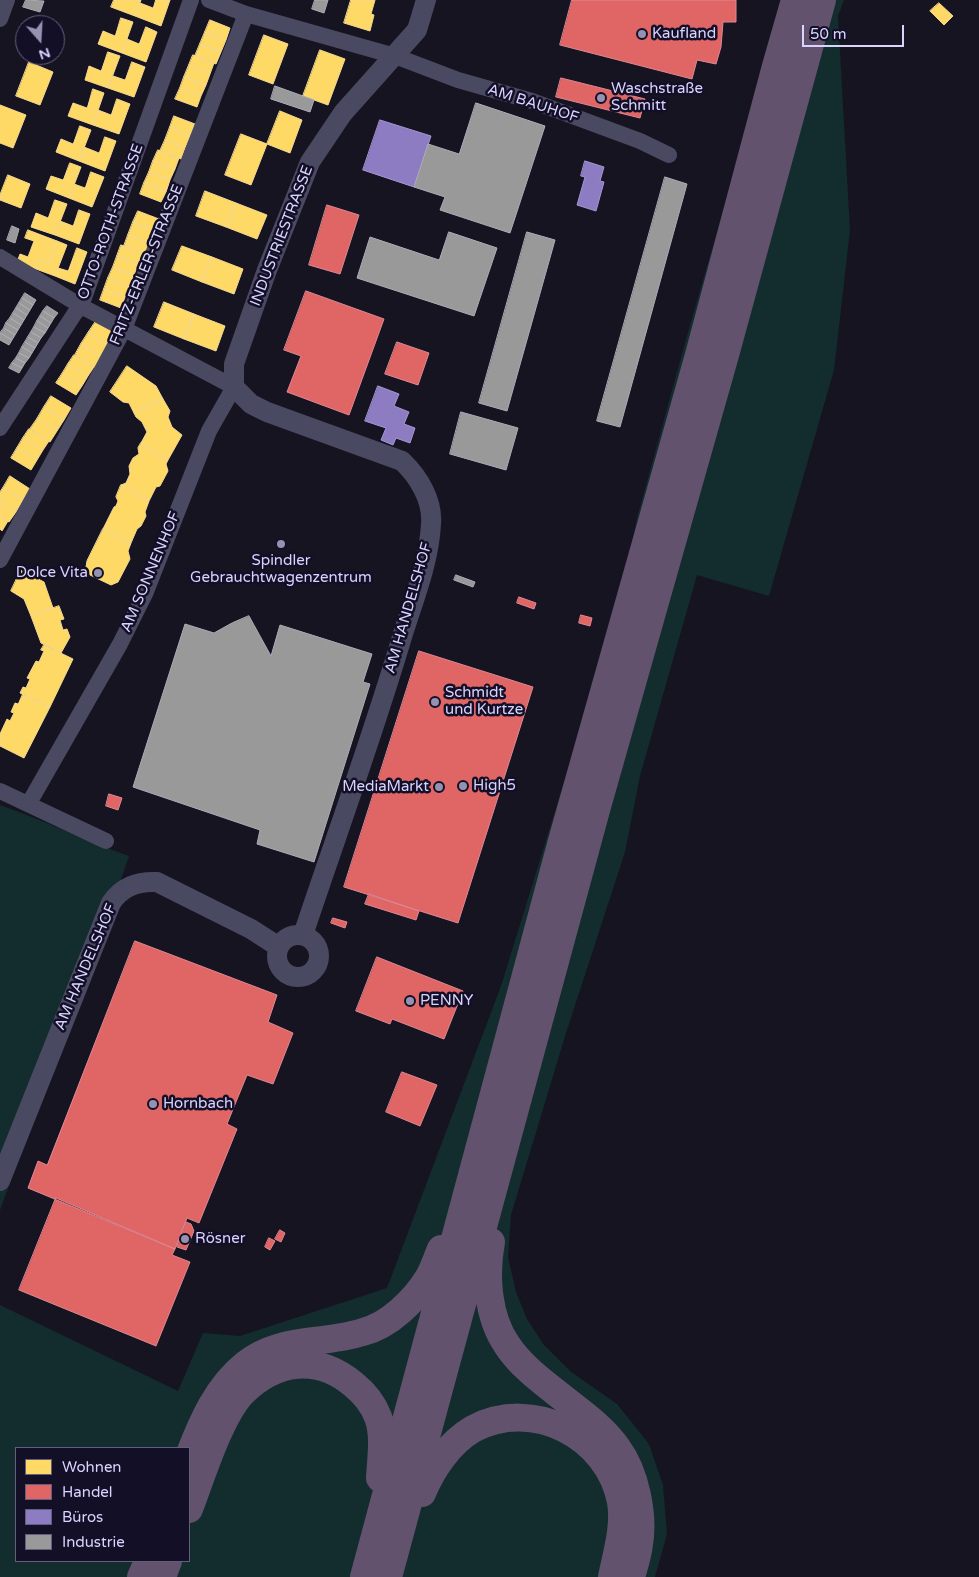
<!DOCTYPE html>
<html>
<head>
<meta charset="utf-8">
<style>
	body { margin:0 }
	#map { position:relative; width:979px; height:1577px; overflow:hidden; background:#161421; font-family:"Varela Round",sans-serif }
	canvas { display:block }
	.legend { position:absolute; left:15px; top:1447px; width:175px; height:115px; box-sizing:border-box; background:#130f26; border:1px solid #625e7d; margin:0; padding:6px 9px; list-style:none; font-size:15px; color:#d9d4ff }
	.legend li { display:flex; align-items:center; gap:10px; height:25px }
	.legend b { width:25px; border:1px solid #625e7d }
	.north { position:absolute; left:15px; top:15px; width:50px; height:50px; box-sizing:border-box; background:#130f26; border:1px solid #625e7d; border-radius:50%; rotate:161deg; font-size:14px; font-weight:700; line-height:20px; text-align:center; color:#d9d4ff }
	.north::after { content:''; display:block; margin:auto; width:18px; height:22px; background:#9591b1; clip-path:polygon(50% 0,100% 100%,50% 72%,0 100%) }
	.scale { position:absolute; left:802px; top:25px; width:102px; height:22px; box-sizing:border-box; border:2px solid #d9d4ff; border-top:0; padding-left:6px; font-size:15px; line-height:18px; white-space:nowrap; color:#d9d4ff; -webkit-text-stroke:4px #130f26; paint-order:stroke }
</style>
</head>
<body>
<div id="map">
<canvas width="979" height="1577"></canvas>
<ul class="legend">
<li><b style="height:14px;background:#ffd966"></b>Wohnen</li>
<li><b style="height:14px;background:#e06666"></b>Handel</li>
<li><b style="height:14px;background:#8e7cc3"></b>Büros</li>
<li><b style="height:14px;background:#999"></b>Industrie</li>
</ul>
<div class="north">N</div>
<div class="scale">50 m</div>
</div>
<script>
const c = document.querySelector('canvas').getContext('2d');
c.lineJoin = 'round';
function fillPath(path, color) { c.fillStyle = color; c.fill(path, 'evenodd'); }
function stroke(path, color, width, dash) { c.strokeStyle = color; c.lineWidth = width; c.lineCap = dash ? 'butt' : 'round'; c.setLineDash(dash || []); c.stroke(path); }
function label(font, color, halo, rows, align = 'center') {
  c.font = font + ' "Varela Round",sans-serif'; c.lineWidth = 5; c.setLineDash([]); c.textBaseline = 'middle'; c.strokeStyle = halo; c.fillStyle = color; for (const [text, x, y, turn = 0] of rows) {
    c.save(); c.translate(x, y); c.rotate((+turn || 0) * Math.PI / 180); c.textAlign = isNaN(turn) ? turn : align; if (halo) c.strokeText(text, 0, 0); c.fillText(text, 0, 0); c.restore();
  }
}
fillPath(new Path2D(`
	M784 0H844L838 16 850 230 834 370 769 596 697 575 640 776 625 852 566 1033 511 1215 508 1257 516 1292 527 1319 544 1345 570 1371 617 1404 649 1444 663 1485 667 1534 655 1577H0V1305L178 1391 203 1333 240 1336 387 1288 501 986 623 591 637 518 688 332ZM16 1448H189V1561H16Z
	M0 805C44 820 85 841 129 856L107 920 0 1210Z`), '#132c2d');
const homes = new Path2D(`
	M114 0H141L135 16 111 7Z
	M156 0H170L161 26 135 16 140 3 153 8Z
	M351 0H375L371 14 374 15 370 31 344 23Z
	M939 3 953 16 944 25 930 11Z
	M121 18 133 22 122 53 98 44 103 31 115 36Z
	M210 20 230 28 226 40 205 32Z
	M146 27 157 32 146 62 122 53 127 39 139 44Z
	M205 32 226 40 221 52 200 44Z
	M264 35 288 44 273 84 249 75Z
	M200 44 221 52 216 64 195 56Z
	M320 50 345 59 328 105 303 96Z
	M108 52 120 56 108 88 85 80 89 66 101 71Z
	M193 55 214 63 210 74 189 65Z
	M29 62 53 72 40 105 16 96Z
	M132 62 145 67 134 97 108 88 113 76 125 80Z
	M189 65 210 74 206 85 184 77Z
	M184 77 206 85 201 96 180 88Z
	M180 88 201 96 197 107 175 99Z
	M93 89 104 93 93 125 68 116 73 103 87 108Z
	M117 99 130 104 119 134 93 125 98 110 111 115Z
	M0 105 26 115 13 148 0 143Z
	M280 111 302 120 290 153 267 144Z
	M174 116 195 124 190 136 170 127Z
	M80 126 91 130 79 161 56 152 61 139 73 144Z
	M170 127 190 136 185 148 165 140Z
	M241 134 267 144 251 185 225 175Z
	M105 137 116 141 105 171 79 161 84 147 99 153Z
	M165 140 185 148 181 159 160 151Z
	M158 150 179 158 175 169 153 161Z
	M153 161 175 169 170 180 149 172Z
	M70 163 81 167 69 198 46 189 51 176 63 180Z
	M91 172 104 177 92 207 69 198 74 184 85 188Z
	M149 172 170 180 166 192 144 183Z
	M8 175 30 184 21 208 0 200V195Z
	M144 183 166 192 161 202 140 194Z
	M205 191 236 203 226 227 196 216Z
	M55 200 67 204 55 235 31 227 36 213 48 218Z
	M236 203 267 215 257 239 226 227Z
	M79 210 90 214 79 244 55 235 60 221 73 226Z
	M138 211 159 219 154 231 133 222Z
	M133 222 154 231 149 243 128 235Z
	M28 230 57 241 49 263 39 260 36 269 17 262 20 254 28 257 34 241 25 238Z
	M128 235 149 243 145 254 124 246Z
	M57 241 67 245 55 276 36 269 39 260 49 263Z
	M121 245 143 253 138 264 117 256Z
	M182 246 212 257 202 282 172 270Z
	M77 248 87 252 75 284 55 276 58 268 68 271Z
	M117 256 138 264 134 275 113 267Z
	M212 257 243 269 234 294 202 282Z
	M113 267 134 275 129 287 108 278Z
	M108 278 129 287 125 297 104 289Z
	M104 289 125 297 121 308 100 300Z
	M164 302 194 314 184 339 154 327Z
	M194 314 225 326 216 351 184 339Z
	M96 321 116 334 109 346 88 333Z
	M88 333 109 346 102 357 81 344Z
	M81 344 102 357 95 368 75 355Z
	M74 355 94 367 88 376 68 364Z
	M68 364 88 376 82 386 62 374Z
	M127 366 156 386 163 399 134 413 129 403 123 402 110 392Z
	M62 374 82 386 76 395 56 383Z
	M51 396 71 408 64 420 44 407Z
	M163 399 170 411 168 417 172 427 182 435 168 460 141 443 147 432 142 422 136 417 134 413Z
	M44 407 64 420 57 431 37 419Z
	M37 419 57 431 50 442 30 429Z
	M29 429 49 441 43 450 23 438Z
	M23 438 43 450 37 460 17 448Z
	M141 443 168 460 166 464 168 471 160 486 156 487 149 501 121 485 126 483 130 474 129 466 133 458 139 454 138 448Z
	M17 448 37 460 31 470 11 458Z
	M10 476 30 489 23 500 3 488Z
	M121 485 149 501 145 512 146 516 141 526 137 529 131 543 103 529 114 507 116 506 118 501 116 497Z
	M3 488 23 500 16 512 0 502V492Z
	M0 502 16 512 9 522 0 516Z
	M0 516 8 521 2 531 0 529Z
	M103 529 131 543 128 551 130 559 118 582 111 585 90 575 86 567 87 561Z
	M21 570 44 582 53 608 31 616 24 599 11 591Z
	M59 606 64 619 60 620 63 630 67 629 70 637 61 653 41 643 31 616Z
	M44 645 73 659 50 707 20 693 23 687 26 688 30 679 27 678 36 661 39 662 44 651 41 650Z
	M23 694 50 707 24 758 0 746V734L7 719 10 721 14 713 11 712 15 703 18 704Z`);
fillPath(homes, '#ffd966');
stroke(homes, '#f4d894', 1);
const shops = new Path2D(`
	M572 0H736V22H723L721 47 716 64 697 60 692 79 560 45Z
	M561 78 645 99 640 118 556 97Z
	M327 205 359 215 340 274 309 265Z
	M306 291 384 319 349 415 287 392 301 356 284 350Z
	M397 342 429 353 418 385 385 374Z
	M519 597 536 603 534 609 517 603Z
	M581 615 592 618 590 626 579 623Z
	M419 651 533 687 458 923 344 887Z
	M109 794 122 798 118 810 106 806Z
	M369 894 419 911 416 920 365 904Z
	M333 918 347 922 345 928 331 923Z
	M135 941 277 995 268 1022 293 1033 273 1084 247 1075 227 1124 237 1129 199 1223 187 1218 175 1249 28 1188 38 1161 47 1165Z
	M377 957 463 991 444 1039 392 1019 390 1024 356 1011Z
	M402 1072 437 1085 420 1126 386 1112Z
	M56 1198 175 1249 172 1255 190 1262 156 1346 19 1290Z
	M186 1222 191 1224 194 1231 186 1250 177 1247Z
	M280 1230 285 1233 281 1242 275 1239Z
	M269 1238 275 1241 270 1250 265 1247Z`);
fillPath(shops, '#e06666');
stroke(shops, '#de8794', 1);
const offices = new Path2D(`
	M380 120 431 136 414 187 363 170Z
	M585 161 604 167 600 181 604 182 596 211 577 205 585 177 581 176Z
	M378 386 399 394 394 406 409 412 404 424 415 428 410 443 396 438 393 445 381 440 386 428 365 421Z`);
fillPath(offices, '#8e7cc3');
stroke(offices, '#a496d5', 1);
const industry = new Path2D(`
	M26 0 44 1 40 12 23 7Z
	M315 0H328L324 13 312 9Z
	M275 86 314 100 310 112 271 99Z
	M476 103 545 126 510 233 440 210 445 197 414 187 428 144 459 154Z
	M665 177 687 184 620 427 597 421Z
	M12 226 19 229 15 243 7 240Z
	M449 232 497 248 474 316 357 278 370 237 439 260Z
	M527 232 555 240 507 411 479 403Z
	M25 293 36 300 33 305 22 298Z
	M22 298 33 305 30 310 19 303Z
	M19 303 30 310 27 315 16 308Z
	M47 306 58 313 54 318 43 311Z
	M16 308 27 315 24 320 13 313Z
	M43 311 54 318 51 323 40 316Z
	M13 313 24 320 21 325 10 318Z
	M40 316 51 323 48 328 37 321Z
	M10 318 21 325 18 330 6 323Z
	M37 321 48 328 45 333 34 327Z
	M6 323 18 330 15 335 4 328Z
	M34 327 45 333 41 338 31 332Z
	M4 328 15 335 12 340 0 333Z
	M31 332 41 338 38 343 28 337Z
	M0 333 12 340 9 345 0 340Z
	M28 337 38 343 35 348 25 342Z
	M25 342 35 348 32 353 22 347Z
	M22 347 32 353 29 358 19 353Z
	M19 353 29 358 25 363 16 358Z
	M16 358 25 363 22 368 12 363Z
	M12 363 22 368 19 373 9 368Z
	M461 412 518 428 506 470 450 454Z
	M456 575 475 582 473 587 454 580Z
	M249 616 271 656 280 625 372 654 363 682 370 684 314 862 257 844 260 830 133 787 185 624 214 633 232 623Z`);
fillPath(industry, '#999');
stroke(industry, '#acabb8', 1);
stroke(new Path2D(`
	M209 0 246 14 395 56 458 80 532 101 640 141 669 155
	M0 19 7 0
	M0 257 81 306 234 387 209 431 145 594 120 644 29 803
	M0 428 75 313 81 306 191 0
	M0 560 124 329 246 14
	M0 791 106 841`), '#4a4962', 16);
stroke(new Path2D(`
	M303 935C336 836 372 738 402 637 413 601 429 563 431 524 433 501 419 477 402 461L267 412 251 404 234 387V364L267 270 310 162 343 113 417 30 426 0
	M277 956a21 21 0 1 1 42 0a21 21 0 1 1-42 0Z
	M0 1181 111 903C121 887 138 881 157 882L251 929 279 947`), '#4a4962', 20);
stroke(new Path2D(`
	M491 1242C485 1274 487 1316 507 1345 522 1368 547 1385 568 1402 586 1416 605 1430 618 1449 635 1472 644 1515 639 1544 638 1555 634 1566 631 1577
	M189 1456C202 1422 217 1387 246 1364 266 1348 290 1344 314 1341 331 1339 347 1337 363 1332 390 1325 415 1300 429 1277 434 1268 437 1258 441 1249
	M422 1493C432 1469 449 1443 473 1429 533 1397 609 1436 621 1502 625 1527 617 1552 612 1577
	M189 1509C201 1478 220 1415 243 1392 276 1360 317 1354 353 1384 363 1392 373 1404 378 1417 385 1435 381 1458 380 1478
	M141 1577 148 1561
	M162 1577 168 1561
	M364 1577 562 841 699 355 776 66 795 0
	M388 1577 596 810 725 355 822 0`), '#62526e', 28);
for (const [x, y, r, color] of [
	[642,34,5,"#9591b1"],
	[601,98,5,"#9591b1"],
	[281,544,5,"#9591b1"],
	[98,573,5,"#9591b1"],
	[435,702,5,"#9591b1"],
	[463,786,5,"#9591b1"],
	[439,787,5,"#9591b1"],
	[410,1001,5,"#9591b1"],
	[153,1104,5,"#9591b1"],
	[185,1239,5,"#9591b1"]
]) { const dot = new Path2D(); dot.arc(x, y, r, 0, 2 * Math.PI); c.fillStyle = color; c.fill(dot); stroke(dot, '#130f26', 2); }
label('15px', '#d9d4ff', '#130f26', [
	["Kaufland",652,34],
	["Waschstraße",611,89],
	["Schmitt",611,106],
	["Spindler",281,561,"center"],
	["Gebrauchtwagenzentrum",281,578,"center"],
	["Dolce Vita",88,573,"right"],
	["Schmidt",445,693],
	["und Kurtze",445,710],
	["High5",473,786],
	["MediaMarkt",429,787,"right"],
	["PENNY",420,1001],
	["Hornbach",163,1104],
	["Rösner",195,1239]
], 'left');
label('15px', '#d9d4ff', '#130f26', [
	["AM BAUHOF",533,104,18],
	["OTTO-ROTH-STRASSE",111,222,-70],
	["INDUSTRIESTRASSE",282,236,-69],
	["FRITZ-ERLER-STRASSE",147,265,-68],
	["AM SONNENHOF",151,572,-67],
	["AM HANDELSHOF",409,608,-74],
	["AM HANDELSHOF",86,967,-67]
]);
</script>
</body>
</html>
